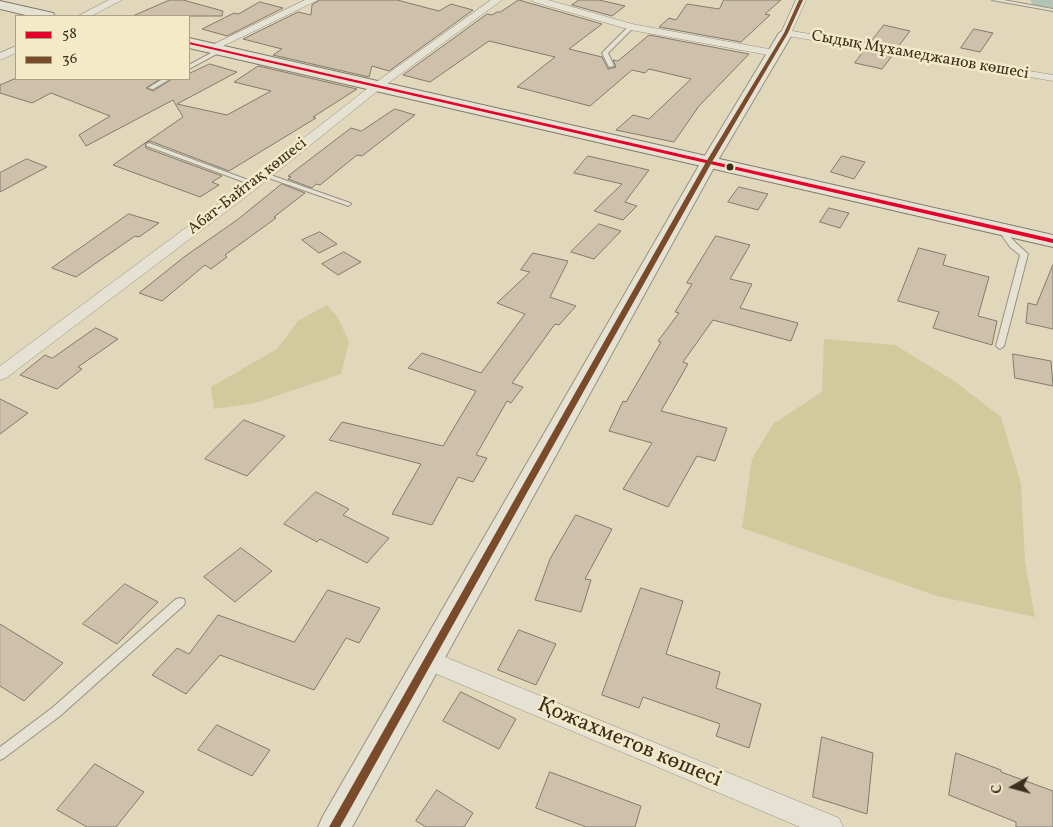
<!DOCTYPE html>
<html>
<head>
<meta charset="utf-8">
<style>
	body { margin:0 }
	#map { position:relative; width:1053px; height:827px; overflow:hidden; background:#e1d7ba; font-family:Vollkorn,serif }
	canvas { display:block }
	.legend { position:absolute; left:15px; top:15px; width:175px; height:65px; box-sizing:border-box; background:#f5eac8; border:1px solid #aba085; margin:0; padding:6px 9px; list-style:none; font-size:15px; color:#3c3021 }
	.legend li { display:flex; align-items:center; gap:10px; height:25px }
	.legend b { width:25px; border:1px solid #aba085 }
	.north { position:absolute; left:988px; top:762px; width:50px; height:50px; -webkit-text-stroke:4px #f5eac8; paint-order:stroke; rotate:263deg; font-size:14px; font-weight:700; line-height:20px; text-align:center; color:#3c3021 }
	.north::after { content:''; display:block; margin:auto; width:18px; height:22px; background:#3c3021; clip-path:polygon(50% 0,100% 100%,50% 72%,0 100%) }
</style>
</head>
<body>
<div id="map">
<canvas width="1053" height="827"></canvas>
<ul class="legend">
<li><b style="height:6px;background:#e4002b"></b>58</li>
<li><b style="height:6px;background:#7a4b2a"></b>36</li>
</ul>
<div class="north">С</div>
</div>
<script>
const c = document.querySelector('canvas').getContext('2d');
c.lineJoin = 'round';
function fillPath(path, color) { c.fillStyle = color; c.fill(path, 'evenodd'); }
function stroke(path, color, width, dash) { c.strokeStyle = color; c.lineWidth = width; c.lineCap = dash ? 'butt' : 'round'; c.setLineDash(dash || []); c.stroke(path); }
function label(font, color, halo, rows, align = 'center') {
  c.font = font + ' Vollkorn,serif'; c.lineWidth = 5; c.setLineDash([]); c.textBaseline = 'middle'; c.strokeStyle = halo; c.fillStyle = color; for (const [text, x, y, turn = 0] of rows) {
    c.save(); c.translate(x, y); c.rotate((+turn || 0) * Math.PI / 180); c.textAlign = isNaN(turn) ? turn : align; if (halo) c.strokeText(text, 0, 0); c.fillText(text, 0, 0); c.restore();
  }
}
fillPath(new Path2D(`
	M327 305 338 318 349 342 341 374 255 403 214 409 211 387 277 349 298 321Z
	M824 339 895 345 954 381 1001 417 1021 484 1025 562 1035 617 937 596 742 528 752 459 773 424 822 392Z`), '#d0ca9c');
fillPath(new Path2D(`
	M1030 0H1053V8L1033 5Z`), '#b3c3b6');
const building = new Path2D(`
	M170 0H183L223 11 222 16H133Z
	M320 0H397L439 11 451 4 473 10 389 71 372 66 369 77 273 55 282 49 243 39 298 12 311 15 312 5Z
	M519 0 602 24 569 49 602 57 608 69 616 67 613 60 618 61 649 35 749 54 699 106 674 142 616 130 633 115 649 119 691 79 649 69 645 73 632 70 590 106 517 87 555 57 489 41 430 82 403 75 487 14 492 15 497 12H500Z
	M579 0H599L625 6 612 16 572 5Z
	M724 0H781L765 14 770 15 741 42 659 27 669 18 676 20 687 4 719 9Z
	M260 2 283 8 227 36 202 29 234 13 238 14Z
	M884 25 910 31 898 47 871 42Z
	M974 29 993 33 980 52 961 48Z
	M864 51 892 56 882 69 855 63Z
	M210 64 237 72 177 104 227 115 271 91 234 82 258 66 357 89 313 117 316 118 229 171 150 141 145 143 146 148 222 176 212 182 219 185 200 197 113 165 183 117 173 100 86 146 79 135 110 116 51 93 32 103 0 93V85L14 79H160L146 88 153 91 172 79H189V74Z
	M395 109 415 115 362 156 357 155 320 185 316 184 312 188 288 179 291 177 288 176 351 128 361 131Z
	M588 156 649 170 625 202 637 206 623 220 594 211 622 184 574 173Z
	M842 156 865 162 854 179 831 172Z
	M27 159 47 167 0 192V173Z
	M282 184 305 193 274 217 276 218 225 255 227 257 211 269 205 265 162 301 139 293 184 257 237 220Z
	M739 187 768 194 758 210 728 202Z
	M829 208 849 213 840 228 820 222Z
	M129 214 159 223 139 237 135 236 76 277 52 268Z
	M599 224 621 231 594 259 571 252Z
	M320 232 337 244 319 253 302 240Z
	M716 236 750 245 730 279 752 284 740 308 798 323 791 341 713 320 683 362 688 364 661 411 727 428 715 461 697 456 668 507 623 489 652 443 609 431 623 401 626 402 661 342 658 341 679 313 675 312 692 284 687 283Z
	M919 248 946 255 943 265 989 277 978 316 997 321 992 345 933 328 939 312 898 301Z
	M344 252 361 262 338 275 322 264Z
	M533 253 568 261 550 297 576 306 559 325 555 324 512 383 523 387 511 403 507 401 476 455 487 458 473 482 458 477 432 525 392 514 421 464 329 440 342 422 443 446 476 391 408 368 422 353 481 373 525 314 497 303 530 272 521 270Z
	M1053 265V329L1026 323 1028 303 1036 305Z
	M96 328 118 339 78 367 82 369 57 389 20 375 45 355 52 358Z
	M1013 354 1051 361 1053 386 1015 378Z
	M0 399 28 413 0 434Z
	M244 420 285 436 247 476 205 459Z
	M316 492 349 509 343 515 389 538 367 563 320 539 317 542 284 524Z
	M576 515 612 529 585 579 591 580 581 612 535 600 550 559Z
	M241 548 272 571 235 602 204 577Z
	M125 584 158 602 117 644 83 624Z
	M641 588 683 601 666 654 720 672 716 688 761 704 749 748 716 736 720 724 643 697 639 708 602 695Z
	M328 590 380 608 359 643 346 638 314 690 220 655 186 694 152 675 177 648 189 654 218 615 294 642Z
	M0 624 63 663 24 701 0 686Z
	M519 630 556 644 536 685 498 670Z
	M461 692 516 719 499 749 443 721Z
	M217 725 270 750 252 776 198 750Z
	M822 737 873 753 867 814 813 797Z
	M956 753 1001 770V772L1053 791V827H1016V822L949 795Z
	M95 764 144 792 116 827H87L57 810Z
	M550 772 641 806 635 827H586L536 808Z
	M437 790 473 813 464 827H426L416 821Z`);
fillPath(building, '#cfc0ab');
stroke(building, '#817b6b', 1);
const service = new Path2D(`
	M992 0H1003L1053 9V11Z
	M629 26 634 27 608 53 614 66 609 67 602 53Z
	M220 48 223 50 222 51 189 69V65Z
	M163 79H170L153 89 148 88Z
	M149 143 256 183 257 184 256 185H252L147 146 146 145Z
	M265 173 350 203 351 204 348 206 346 205 263 176 262 175Z
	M1000 227 1002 228 1016 243 1028 254 1004 346 1000 349 996 346 1020 255 1010 247 998 230V228Z
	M180 598 184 599 185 602 184 605 60 716 4 758 0 760V747L52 708 176 599Z`);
const minor = new Path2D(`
	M109 0H122L91 16H78Z
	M305 0H318L215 50H207L206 48Z
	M491 0H502L380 89 252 192 6 378 0 380V366L242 186 372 85Z
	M532 0H548L632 24 774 50 779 53 774 56 631 30 534 2Z
	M796 0H806L792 31 1053 75V81L782 35 781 33Z
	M16 46V53L0 60V53Z
	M428 650 839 818 843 827H800L420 667 417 660 420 653Z`);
const tertiary = new Path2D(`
	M786 29 793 33 717 162 352 827H318L323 816 701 162 779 33Z`);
const secondary = new Path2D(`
	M0 1 53 13 55 16H30L0 9Z
	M189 38 1053 235V247L189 48Z`);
stroke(service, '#989180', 2);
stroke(minor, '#989180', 1);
stroke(tertiary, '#989180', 2);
stroke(secondary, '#817b6b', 2);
fillPath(service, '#e5e1d3');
fillPath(minor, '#e5e1d3');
fillPath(tertiary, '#e5e1d3');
fillPath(secondary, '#e5e1d3');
fillPath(new Path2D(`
	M189 42 1053 239V243L189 44Z`), '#e4002b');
fillPath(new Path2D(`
	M799 0H803L788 33 712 162 340 827H329L706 162 784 33Z`), '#7a4b2a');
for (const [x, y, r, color] of [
	[730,167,4.5,"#3c3021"]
]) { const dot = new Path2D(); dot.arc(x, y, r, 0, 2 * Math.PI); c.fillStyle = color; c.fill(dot); stroke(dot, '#f5eac8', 2); }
label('16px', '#3c3021', '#f5eac8', [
	["Сыдық Мұхамеджанов көшесі",920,56,10],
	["Абат-Байтақ көшесі",248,187,-38]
]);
label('22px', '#3c3021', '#f5eac8', [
	["Қожахметов көшесі",629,744,23]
]);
</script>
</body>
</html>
